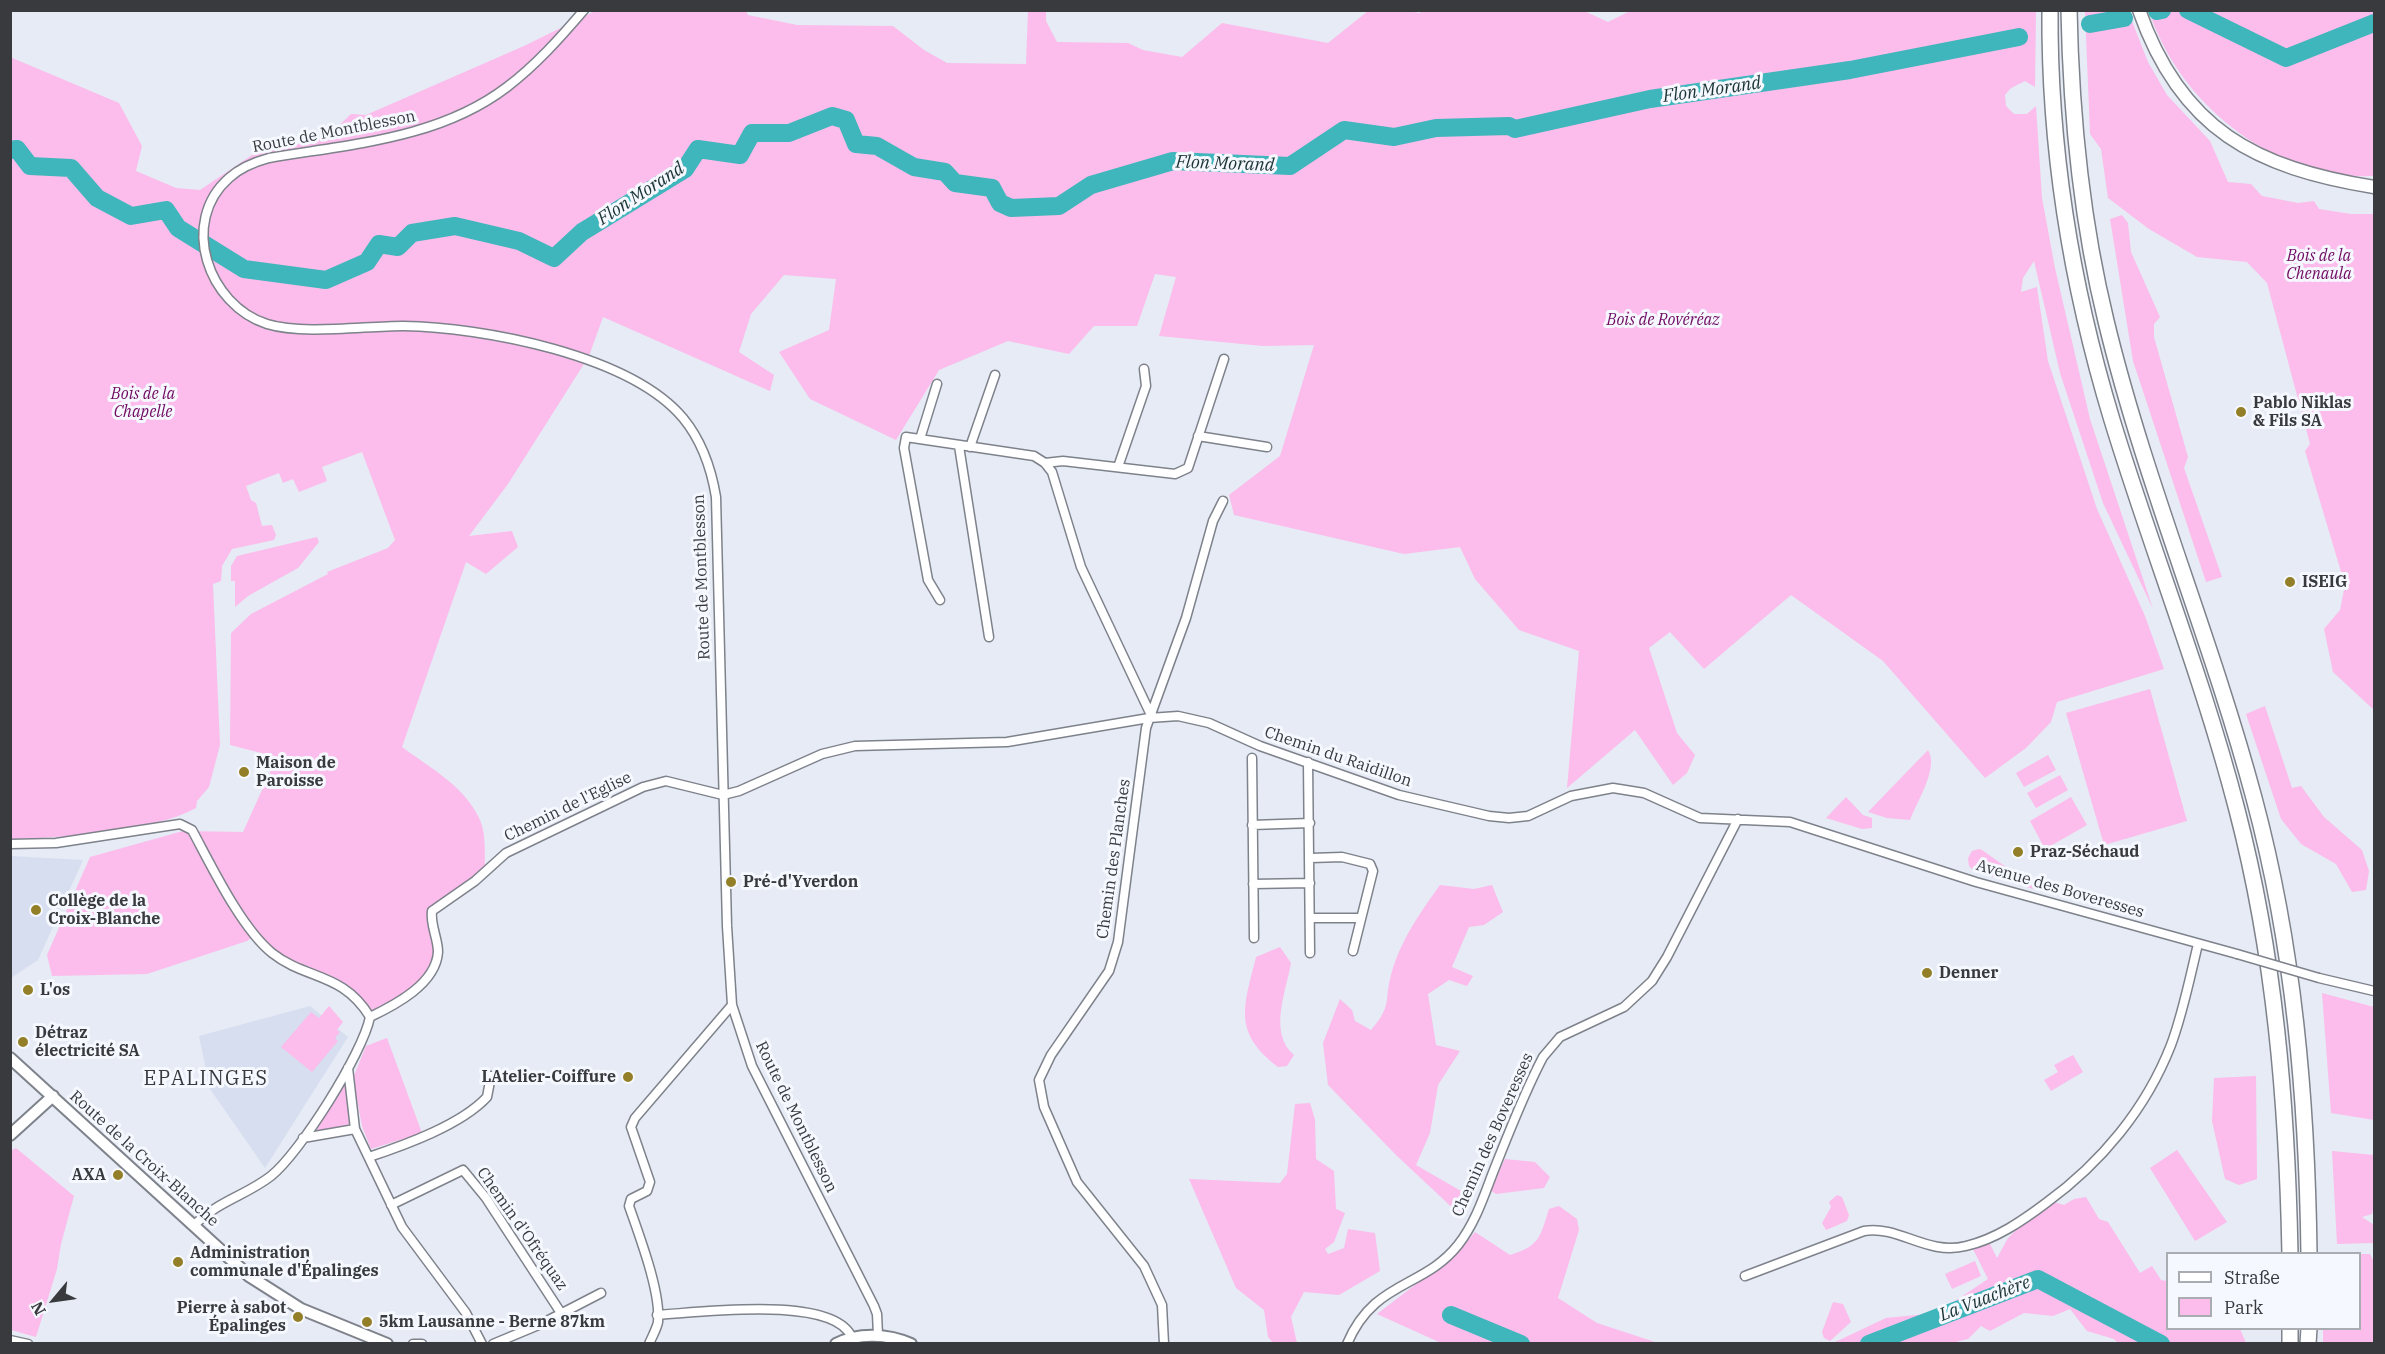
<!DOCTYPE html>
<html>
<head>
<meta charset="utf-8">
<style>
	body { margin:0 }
	#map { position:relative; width:2385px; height:1354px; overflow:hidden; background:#e6ebf5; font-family:"IBM Plex Serif",serif }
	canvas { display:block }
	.frame { position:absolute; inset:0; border:12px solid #383a3e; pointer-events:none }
	.legend { position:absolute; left:2166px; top:1252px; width:195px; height:78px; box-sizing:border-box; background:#f5f8fe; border:2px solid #a9acb1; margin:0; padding:8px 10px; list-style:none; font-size:18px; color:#383a3e }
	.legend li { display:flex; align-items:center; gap:12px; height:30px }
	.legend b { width:30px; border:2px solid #a9acb1 }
	.north { position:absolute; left:24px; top:1270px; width:60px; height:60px; -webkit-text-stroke:4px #f5f8fe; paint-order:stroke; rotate:241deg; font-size:16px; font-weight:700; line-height:24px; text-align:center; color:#383a3e }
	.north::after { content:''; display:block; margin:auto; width:21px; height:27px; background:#383a3e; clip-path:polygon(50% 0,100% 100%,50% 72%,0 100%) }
</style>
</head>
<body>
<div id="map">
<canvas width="2385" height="1354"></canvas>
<div class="frame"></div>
<ul class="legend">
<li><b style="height:8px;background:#fff"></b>Straße</li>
<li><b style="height:16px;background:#fcbcec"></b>Park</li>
</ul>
<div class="north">N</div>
</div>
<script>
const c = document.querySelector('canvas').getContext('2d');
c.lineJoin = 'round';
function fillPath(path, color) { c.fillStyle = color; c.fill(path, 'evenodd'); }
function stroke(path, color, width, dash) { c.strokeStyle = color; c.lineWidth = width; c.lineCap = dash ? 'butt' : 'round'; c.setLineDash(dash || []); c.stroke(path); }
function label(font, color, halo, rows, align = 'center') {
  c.font = font + ' "IBM Plex Serif",serif'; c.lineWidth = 6; c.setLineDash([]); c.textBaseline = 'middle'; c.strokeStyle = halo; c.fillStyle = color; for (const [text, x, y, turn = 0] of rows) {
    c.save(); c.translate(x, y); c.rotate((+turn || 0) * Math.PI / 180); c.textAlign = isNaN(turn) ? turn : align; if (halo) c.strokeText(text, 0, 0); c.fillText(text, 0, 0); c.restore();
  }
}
fillPath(new Path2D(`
	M11 856 83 860 38 960 11 978Z
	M310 1006 348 1037 265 1168 210 1089 199 1036Z`), '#d7def0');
fillPath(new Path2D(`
	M1400 10 1420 13 1422 10H1582L1608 22 1632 10 2036 11 2035 87 2025 81 2011 88 2005 95 2006 106 2014 114H2027L2036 106 2042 198 2055 268 2090 419 2153 609 2103 503 2060 373 2034 261 2023 278 2021 292 2037 287 2048 361 2097 509 2145 616 2164 669 2057 702 2051 722 2026 748 1985 778 1883 661 1791 595 1704 669 1670 632 1649 648 1677 733 1695 755 1687 773 1673 785 1635 730 1567 788 1579 651 1519 630 1475 579 1460 547 1404 554 1234 515 1229 495 1280 456 1314 345 1263 346 1159 336 1176 277 1155 274 1137 326H1094L1069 354 1008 341 939 370 896 440 810 399 779 352 829 330 836 279 784 275 751 314 739 352 774 375 770 391 603 317 589 356 508 484 469 536 512 531 518 547 486 574 466 562 402 747C430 768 465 786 480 820 487 836 484 858 485 876L429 913 437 955 430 978 370 1018 350 994 324 974 278 957 255 935 247 941 147 974 52 976 47 955 90 857 183 831 243 832 277 757 230 745 231 633 251 614 328 574 327 572 388 548 395 540 362 452 322 467 327 481 299 492 293 479 283 483 279 473 246 486 251 500 256 503 262 526 272 525 276 535 274 540 232 549 222 566 221 581 213 584 220 745 209 787 197 801 196 808C152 832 61 838 11 839L10 57 119 103 142 146 136 171 176 188 200 190 255 153 326 138 351 114 366 115 524 46 595 11H746L748 15 797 25 893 26 924 50 947 63 1026 64 1028 11H1046V21L1057 42 1128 43 1143 50 1182 57 1222 23 1328 43 1368 11Z
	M2085 11H2128L2148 62 2167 95 2210 141 2228 182 2251 184 2262 196 2298 203 2314 201 2319 209 2351 214H2374V710L2333 672 2324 629 2340 610 2345 585 2305 451 2310 444 2267 283 2247 262 2197 257 2149 229 2108 198 2101 149 2090 134Z
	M2149 11H2374V176C2274 180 2179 104 2149 11Z
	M2122 215 2128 223 2131 252 2160 317 2154 324V337L2188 457 2184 468 2222 577 2206 582 2133 361 2110 219Z
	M317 537 319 542 298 568 248 596 235 607V581H231V566L237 556Z
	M2150 689 2187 821 2104 845 2066 713Z
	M2265 706 2292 788 2301 786 2324 817 2362 850 2369 871 2366 890 2352 892 2336 864 2301 844 2281 819 2246 714Z
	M1928 750C1939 768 1917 801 1910 820L1887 818 1868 812Z
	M2048 755 2056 770 2024 787 2016 773Z
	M2060 775 2068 790 2036 808 2027 793Z
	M1846 797 1863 815 1872 818V828L1862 829 1826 818Z
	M2071 797 2087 825 2045 849 2030 821Z
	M1979 849 1982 850 2040 891 1974 871 1969 866 1968 858 1972 851Z
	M1440 885 1474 889 1492 885 1503 912 1484 925 1469 927 1452 967 1473 976 1467 986 1449 980 1428 994 1436 1045 1460 1051 1438 1085 1430 1133 1416 1165 1461 1191 1458 1201 1465 1208 1459 1214 1396 1155 1328 1085 1323 1043 1340 999 1352 1010 1355 1021 1371 1030C1392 1006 1384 1002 1391 975 1400 941 1420 913 1440 885Z
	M1280 947 1291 963C1286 992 1268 1033 1294 1055L1287 1066 1278 1067C1232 1032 1244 1006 1256 957Z
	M2322 993 2374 1007V1120L2331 1113Z
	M329 1006 343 1022 337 1030 340 1032 335 1038 338 1041 312 1072 281 1047 311 1012 319 1018Z
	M387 1038 422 1133 371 1149 362 1126 353 1078 366 1046Z
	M2073 1055 2083 1072 2051 1091 2044 1080 2058 1072 2054 1065Z
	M2256 1076 2257 1179 2239 1185 2225 1179 2212 1121 2214 1078Z
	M345 1079 352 1120 350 1124 315 1133Z
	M1310 1103 1315 1120 1316 1159 1334 1171 1336 1209 1345 1213 1334 1242 1325 1249 1328 1254 1344 1248 1348 1229 1375 1233 1380 1271 1339 1295 1304 1292 1291 1317 1297 1343H1273L1268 1337 1264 1310 1236 1288 1189 1179 1280 1183 1287 1174 1295 1104Z
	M16 1148 74 1196 61 1244 57 1269 36 1337 11 1330 10 1151Z
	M2177 1150 2227 1222 2195 1241 2150 1168Z
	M2332 1151 2374 1155V1206L2372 1214 2362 1217 2374 1225V1243L2337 1244Z
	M1505 1159 1535 1162 1550 1177 1544 1188 1496 1194 1490 1190Z
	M1837 1195 1842 1197 1849 1215 1847 1221 1826 1230 1822 1223 1831 1207 1829 1202Z
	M2086 1197 2099 1219 2108 1222 2140 1273 2152 1266 2161 1280 2167 1281 2168 1328 2240 1329 2246 1343H2118L2114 1339 2087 1331 2070 1309 2053 1316 2024 1313 1990 1331 1981 1326 1968 1339 1952 1343 1831 1344 1886 1318 1937 1313 1988 1279 1973 1249 1990 1244 1997 1258 2008 1238 2047 1200 2064 1205 2074 1199Z
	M1559 1206 1577 1219 1579 1230 1558 1298 1597 1323 1658 1343H1441L1377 1314 1458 1252 1475 1232 1510 1255C1540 1246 1540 1237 1549 1209Z
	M2360 1254H2370L2374 1262V1343H2323V1329L2360 1328Z
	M1975 1261 1981 1276 1952 1289 1945 1274Z
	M1833 1302 1843 1304 1851 1322 1830 1341 1824 1338 1822 1332Z`), '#fcbcec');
stroke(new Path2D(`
	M2188 10 2286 58 2374 23
	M2157 11 2162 10
	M2090 24 2124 18
	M10 150 17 149 30 166 71 168 97 198 131 216 166 210 178 228 244 269 326 280 367 262 379 244 398 247 412 233 455 226 519 241 554 258 582 232 685 169 698 149 740 155 752 133H789L832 116 846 120 856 144 877 146 914 167 945 172 955 183 992 188 1000 203 1011 208 1059 206 1091 185 1173 161 1290 166 1344 130 1394 137 1436 128 1509 126 1515 129 1650 99 1850 70 2019 37
	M1451 1315 1521 1344
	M1869 1344 2038 1279 2161 1344`), '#3fb6bb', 18);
const minor = new Path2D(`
	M584 10C560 38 536 65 507 87 439 139 350 144 269 158 254 162 241 167 229 178 179 222 208 305 267 324 303 335 364 326 403 326 483 327 630 355 683 418 702 441 711 467 716 497L727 926 732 1005 752 1066 874 1306 877 1314 878 1335
	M1198 436 1267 447
	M920 439 937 384
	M959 446 989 637
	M970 447 995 375
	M1045 463 1063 461 1175 474 1188 468 1224 359
	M1118 467 1146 386 1144 369
	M940 600 928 580 904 448 906 437 1034 456 1045 463 1052 472 1081 567 1150 713
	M1252 758 1254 938
	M1308 762 1310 953
	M1252 825 1310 823
	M10 844 56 843 180 824 192 830C211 865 241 928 272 953 306 980 343 972 370 1017
	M1311 858 1342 857 1370 864 1373 871 1353 951
	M1253 884 1310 883
	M1310 918H1361
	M2319 978 2374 991
	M348 1068 355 1129
	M303 1138 355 1129 402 1227 466 1313 482 1344
	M369 1157C405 1145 461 1125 487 1097L491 1076
	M391 1205 463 1170 486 1198 561 1313
	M194 1225C220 1200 245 1196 271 1176 300 1153 363 1053 370 1017 395 1005 436 984 438 952 438 938 430 925 432 911L475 881 506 853 643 787 666 781 723 795 739 791 822 754 855 746 1007 742 1149 718 1178 716 1209 723 1260 746 1399 795 1489 816 1509 818 1528 816 1571 796 1613 788 1644 793 1700 818 1790 822 1976 882 2237 954
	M1745 1276 1864 1231C1899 1225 1927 1256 1966 1246 1996 1239 2022 1221 2046 1203 2101 1163 2146 1109 2171 1045 2183 1013 2190 977 2198 944
	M657 1315C696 1313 835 1294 852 1338
	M10 1340 28 1344
	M413 1344H422
	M493 1344 541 1324 601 1293
	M649 1344C652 1337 657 1328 658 1322 661 1292 639 1235 629 1206L631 1199 647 1191 650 1182 631 1127 635 1118 732 1005
	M1164 1344 1162 1305 1144 1266 1077 1182 1044 1107 1039 1080 1051 1055 1109 971 1118 942 1146 728 1186 618 1213 521 1223 501
	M1347 1344C1374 1280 1423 1289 1458 1245 1474 1225 1483 1199 1492 1175 1508 1135 1523 1095 1543 1057L1560 1037 1624 1007 1652 981 1667 957 1738 819`);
const tertiary = new Path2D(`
	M10 1058 249 1276 301 1309 387 1344
	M10 1135 53 1096
	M836 1344C859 1332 888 1334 911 1344`);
const secondary = new Path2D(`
	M2139 10C2181 130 2256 168 2374 187`);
const motorway = new Path2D(`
	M2050 10C2049 149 2072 288 2112 420 2152 551 2203 678 2237 810 2275 956 2287 1103 2290 1254
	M2069 10C2071 115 2081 219 2106 321 2145 483 2211 637 2254 798 2294 947 2307 1099 2309 1254
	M2290 1344V1328
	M2308 1344 2309 1328`);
stroke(minor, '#7e828b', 11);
stroke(tertiary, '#7e828b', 14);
stroke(secondary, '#7e828b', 15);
stroke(motorway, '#7e828b', 18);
stroke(minor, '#fff', 8);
stroke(tertiary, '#fff', 10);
stroke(secondary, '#fff', 12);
stroke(motorway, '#fff', 15);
const minorBridge = new Path2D(`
	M2237 954 2319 978`);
stroke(minorBridge, '#7e828b', 11, []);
stroke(minorBridge, '#fff', 8);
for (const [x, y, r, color] of [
	[2241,412,6,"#937f27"],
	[2290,582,6,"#937f27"],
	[244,772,6,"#937f27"],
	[2018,852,6,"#937f27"],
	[731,882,6,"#937f27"],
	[36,910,6,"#937f27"],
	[1927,973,6,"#937f27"],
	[28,990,6,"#937f27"],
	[23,1042,6,"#937f27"],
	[628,1077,6,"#937f27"],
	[118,1175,6,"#937f27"],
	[178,1262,6,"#937f27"],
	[298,1317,6,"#937f27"],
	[367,1322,6,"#937f27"]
]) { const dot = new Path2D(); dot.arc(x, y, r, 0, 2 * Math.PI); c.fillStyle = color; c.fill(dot); stroke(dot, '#f5f8fe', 2); }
label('16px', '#383a3e', '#f5f8fe', [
	["Route de Montblesson",334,132,-11],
	["Route de Montblesson",702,577,-92],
	["Chemin du Raidillon",1338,757,19],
	["Chemin de l'Eglise",568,807,-26],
	["Chemin des Planches",1114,859,-82],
	["Avenue des Boveresses",2060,889,16],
	["Route de Montblesson",796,1117,64],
	["Chemin des Boveresses",1493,1135,-66],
	["Route de la Croix-Blanche",144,1159,42],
	["Chemin d'Ofréquaz",522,1229,55]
]);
label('italic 16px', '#710b62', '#f5f8fe', [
	["Bois de la",2319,256],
	["Chenaula",2319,274],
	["Bois de Rovéréaz",1663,320],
	["Bois de la",143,394],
	["Chapelle",143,412]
]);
label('bold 16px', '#383a3e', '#f5f8fe', [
	["Pablo Niklas",2253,403],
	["& Fils SA",2253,421],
	["ISEIG",2302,582],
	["Maison de",256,763],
	["Paroisse",256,781],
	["Praz-Séchaud",2030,852],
	["Pré-d'Yverdon",743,882],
	["Collège de la",48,901],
	["Croix-Blanche",48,919],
	["Denner",1939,973],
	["L'os",40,990],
	["Détraz",35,1033],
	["électricité SA",35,1051],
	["LAtelier-Coiffure",616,1077,"right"],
	["AXA",106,1175,"right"],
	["Administration",190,1253],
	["communale d'Épalinges",190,1271],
	["Pierre à sabot",286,1308,"right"],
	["Épalinges",286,1326,"right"],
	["5km Lausanne - Berne 87km",379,1322]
], 'left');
label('italic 18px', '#1a3435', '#f5f8fe', [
	["Flon Morand",1712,90,-8],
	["Flon Morand",1225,164,2],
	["Flon Morand",641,194,-33],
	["La Vuachère",1985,1299,-21]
]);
c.letterSpacing = '1.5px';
label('20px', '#383a3e', '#f5f8fe', [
	["EPALINGES",206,1079]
]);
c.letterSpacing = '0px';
</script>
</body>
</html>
